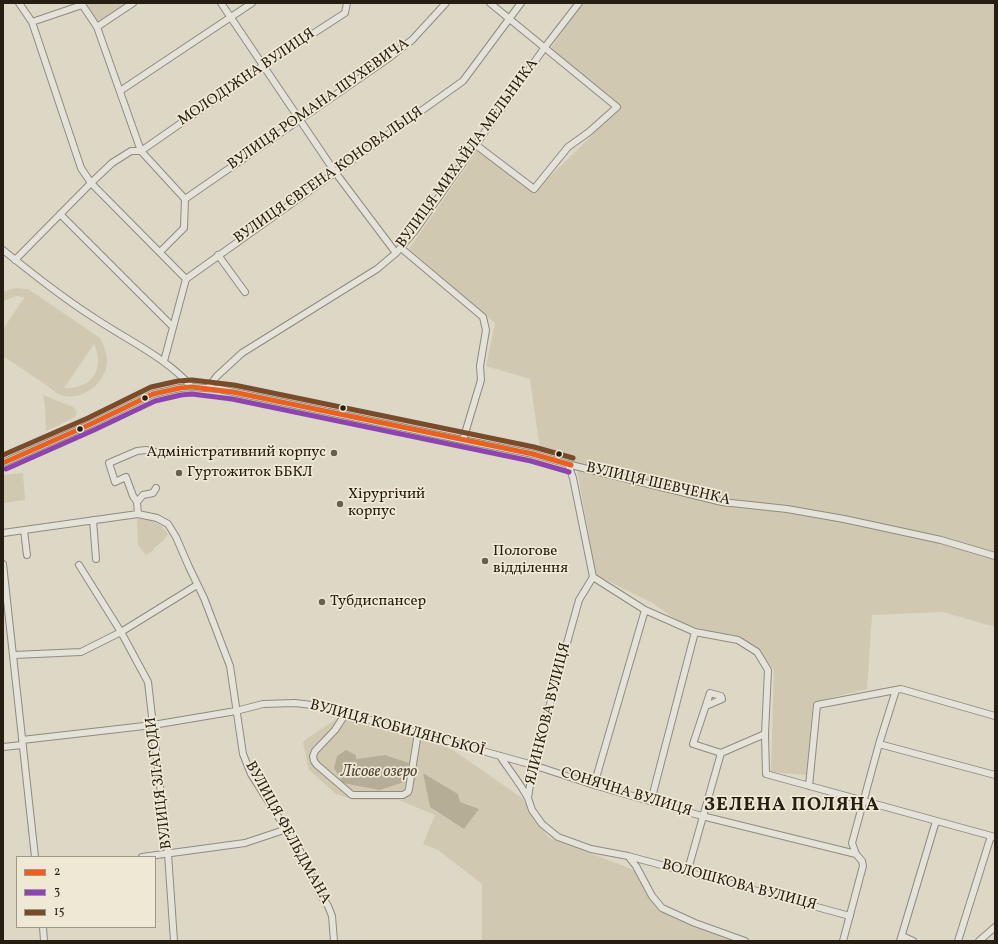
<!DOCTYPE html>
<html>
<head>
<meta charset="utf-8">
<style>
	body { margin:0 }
	#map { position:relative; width:998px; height:944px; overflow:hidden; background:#ddd7c6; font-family:Vollkorn,serif }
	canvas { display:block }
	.frame { position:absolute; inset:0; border:4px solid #271e13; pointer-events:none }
	.legend { position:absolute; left:16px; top:856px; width:140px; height:72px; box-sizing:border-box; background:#efe8d4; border:1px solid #9f9787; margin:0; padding:5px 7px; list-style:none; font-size:12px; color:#271e13 }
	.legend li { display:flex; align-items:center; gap:8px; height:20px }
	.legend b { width:20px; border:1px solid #9f9787 }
</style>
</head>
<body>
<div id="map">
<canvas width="998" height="944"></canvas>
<div class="frame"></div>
<ul class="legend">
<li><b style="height:5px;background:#e86121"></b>2</li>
<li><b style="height:5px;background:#8e44ad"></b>3</li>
<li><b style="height:5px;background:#7a4b2a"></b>15</li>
</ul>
</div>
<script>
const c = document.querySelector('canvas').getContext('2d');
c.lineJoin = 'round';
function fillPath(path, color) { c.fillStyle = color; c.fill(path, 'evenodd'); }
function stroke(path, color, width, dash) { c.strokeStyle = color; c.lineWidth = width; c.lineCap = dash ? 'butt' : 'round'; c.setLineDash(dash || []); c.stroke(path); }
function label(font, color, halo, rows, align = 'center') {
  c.font = font + ' Vollkorn,serif'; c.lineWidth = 3.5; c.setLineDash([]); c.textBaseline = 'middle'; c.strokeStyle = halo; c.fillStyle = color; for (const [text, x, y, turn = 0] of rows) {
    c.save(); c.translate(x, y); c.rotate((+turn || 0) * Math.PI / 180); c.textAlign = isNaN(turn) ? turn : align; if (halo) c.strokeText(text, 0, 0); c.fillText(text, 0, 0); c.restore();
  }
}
fillPath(new Path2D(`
	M81 3H133L97 27Z
	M582 3H995V627L943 612 872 615 867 689 813 702 806 775 771 772 774 670 759 650 739 639 681 623 654 604 596 575 577 470 579 464 540 450 530 379 486 366 495 323 409 249 478 150 535 191 621 107 551 48Z
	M15 288 28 289 100 338C104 346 107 353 107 362 106 383 82 402 61 395 56 394 51 388 46 385 32 375 17 366 3 356V329L25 297 16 296 3 301V292ZM94 344C106 369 91 390 64 388Z
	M43 395 73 407 77 412 75 417 46 431 45 406Z
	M23 473 25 500 3 503V475Z
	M137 518C150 521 161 521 168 534L163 541 154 548V550L146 555 138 545Z
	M346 713 393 725 453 750 522 798 548 837 634 870 657 907 678 920 736 941H482V884L438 850 423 844 435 815 399 800H354L336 794 309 770 303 743 306 739ZM385 755 409 763 404 782 356 759ZM423 773 458 794 464 829 430 807Z`), '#d0c8b1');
fillPath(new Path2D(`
	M346 750 356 755V759L385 755 409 763 404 782 380 790 343 783 334 768 337 756Z
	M423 773 458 794 460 802 479 809 464 829 430 807Z`), '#b6ad97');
const minor = new Path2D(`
	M19 3 32 22 81 168 91 183 186 279
	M81 3 97 27 141 151 185 199 184 228 160 252
	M221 3 335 172 396 253
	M32 22 82 5
	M97 27 133 3
	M120 91 252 3
	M476 145 534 189 568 147 589 132 617 107 490 3
	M185 199 386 60 412 40 446 3
	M60 214 173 327
	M401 248 483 317 486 330 480 366 481 380 463 440
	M3 250C33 274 63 298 96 319 129 341 165 357 192 387
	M218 255 245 292
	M15 260 91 183 112 163 131 151H141L263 66 345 13 347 3
	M164 361 186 279 463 81 521 3
	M208 388 217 376 242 353 377 269 396 253 414 232 545 47 579 3
	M3 463 91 424 153 394 180 388 192 387 219 389 463 440 533 454 571 465 722 502 787 509 844 519 941 540 995 556
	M568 464 573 478 593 577
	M137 502 133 496 126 477 115 482 109 463 137 451 146 450 163 454
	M138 514 137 502 143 495 153 493 156 488
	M93 520 96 559
	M24 530 27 555
	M3 533 138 514 157 518 168 524 176 537 189 567 204 598 230 666 243 754 251 774 300 851 320 894 328 906 332 916 334 941
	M3 564 35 857
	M79 565 121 632 148 682 168 854 174 941
	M593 577 645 610 695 632 738 640 757 652 768 670 765 734 766 774 995 837
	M593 577 579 600 533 765 528 798 532 810 542 824 558 837 591 849 628 856 636 866 652 896 662 908 695 923 745 941
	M14 655 81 652 121 632 197 585
	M706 706 722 699 721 696 710 693 693 744 721 753
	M346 713 335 730 315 751 313 756 314 761 317 765 352 795H403L408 792 409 789 418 733
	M22 740 153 725 236 711 263 704 295 703 320 706 533 765 594 785 702 816 856 854
	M879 744 995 775
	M3 747 22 745
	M500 756C509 770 520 783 528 798
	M594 785 645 610
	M809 786 817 705 901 689 995 716
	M651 801 695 632
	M628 856 850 916
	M142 857 245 843 287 829
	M687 873 721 753 765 734
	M43 927 44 941
	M902 936 913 941
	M843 941 863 866 862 861 856 854 852 843 879 744 896 690
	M900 941 936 821
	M958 941 991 836
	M979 941 995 927`);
stroke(minor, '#8f8b80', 8);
stroke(minor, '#e5e2da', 6);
stroke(new Path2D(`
	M3 463 91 424 153 394 180 388 192 387 233 392 533 454 571 465`), '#e86121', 5);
stroke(new Path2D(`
	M6 469 94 430 155 401 181 395 192 394 232 399 531 461 569 472`), '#8e44ad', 5);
stroke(new Path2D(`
	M3 455 88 418 151 387 178 381 192 380 234 385 534 447 573 458`), '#7a4b2a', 5);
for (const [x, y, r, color] of [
	[145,398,3.5,"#271e13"],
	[343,408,3.5,"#271e13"],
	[80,429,3.5,"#271e13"],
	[334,453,4,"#675f52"],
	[559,454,3.5,"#271e13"],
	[179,473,4,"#675f52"],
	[340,504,4,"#675f52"],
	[485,561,4,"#675f52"],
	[322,602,4,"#675f52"]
]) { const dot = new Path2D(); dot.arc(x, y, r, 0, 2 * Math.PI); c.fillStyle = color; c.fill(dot); stroke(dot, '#efe8d4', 1.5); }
label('15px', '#271e13', '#efe8d4', [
	["МОЛОДІЖНА ВУЛИЦЯ",247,78,-34],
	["ВУЛИЦЯ РОМАНА ШУХЕВИЧА",319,105,-35],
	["ВУЛИЦЯ МИХАЙЛА МЕЛЬНИКА",468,154,-54],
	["ВУЛИЦЯ ЄВГЕНА КОНОВАЛЬЦЯ",329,176,-35],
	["ВУЛИЦЯ ШЕВЧЕНКА",658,485,13],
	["ЯЛИНКОВА ВУЛИЦЯ",549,714,-76],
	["ВУЛИЦЯ КОБИЛЯНСЬКОЇ",397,729,15],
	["ВУЛИЦЯ ЗЛАГОДИ",160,783,-97],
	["СОНЯЧНА ВУЛИЦЯ",626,793,17],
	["ВУЛИЦЯ ФЕЛЬДМАНА",287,833,61],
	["ВОЛОШКОВА ВУЛИЦЯ",739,886,15]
]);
label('15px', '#271e13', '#efe8d4', [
	["Адміністративний корпус",326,453,"right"],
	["Гуртожиток ББКЛ",187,473],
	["Хірургічий",348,495],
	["корпус",348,512],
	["Пологове",493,552],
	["відділення",493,569],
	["Тубдиспансер",330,602]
], 'left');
label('italic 16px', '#534a3a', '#efe8d4', [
	["Лісове озеро",379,773]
]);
c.letterSpacing = '1px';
label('bold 19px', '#271e13', '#efe8d4', [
	["ЗЕЛЕНА ПОЛЯНА",792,807]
]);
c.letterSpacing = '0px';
</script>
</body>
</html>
